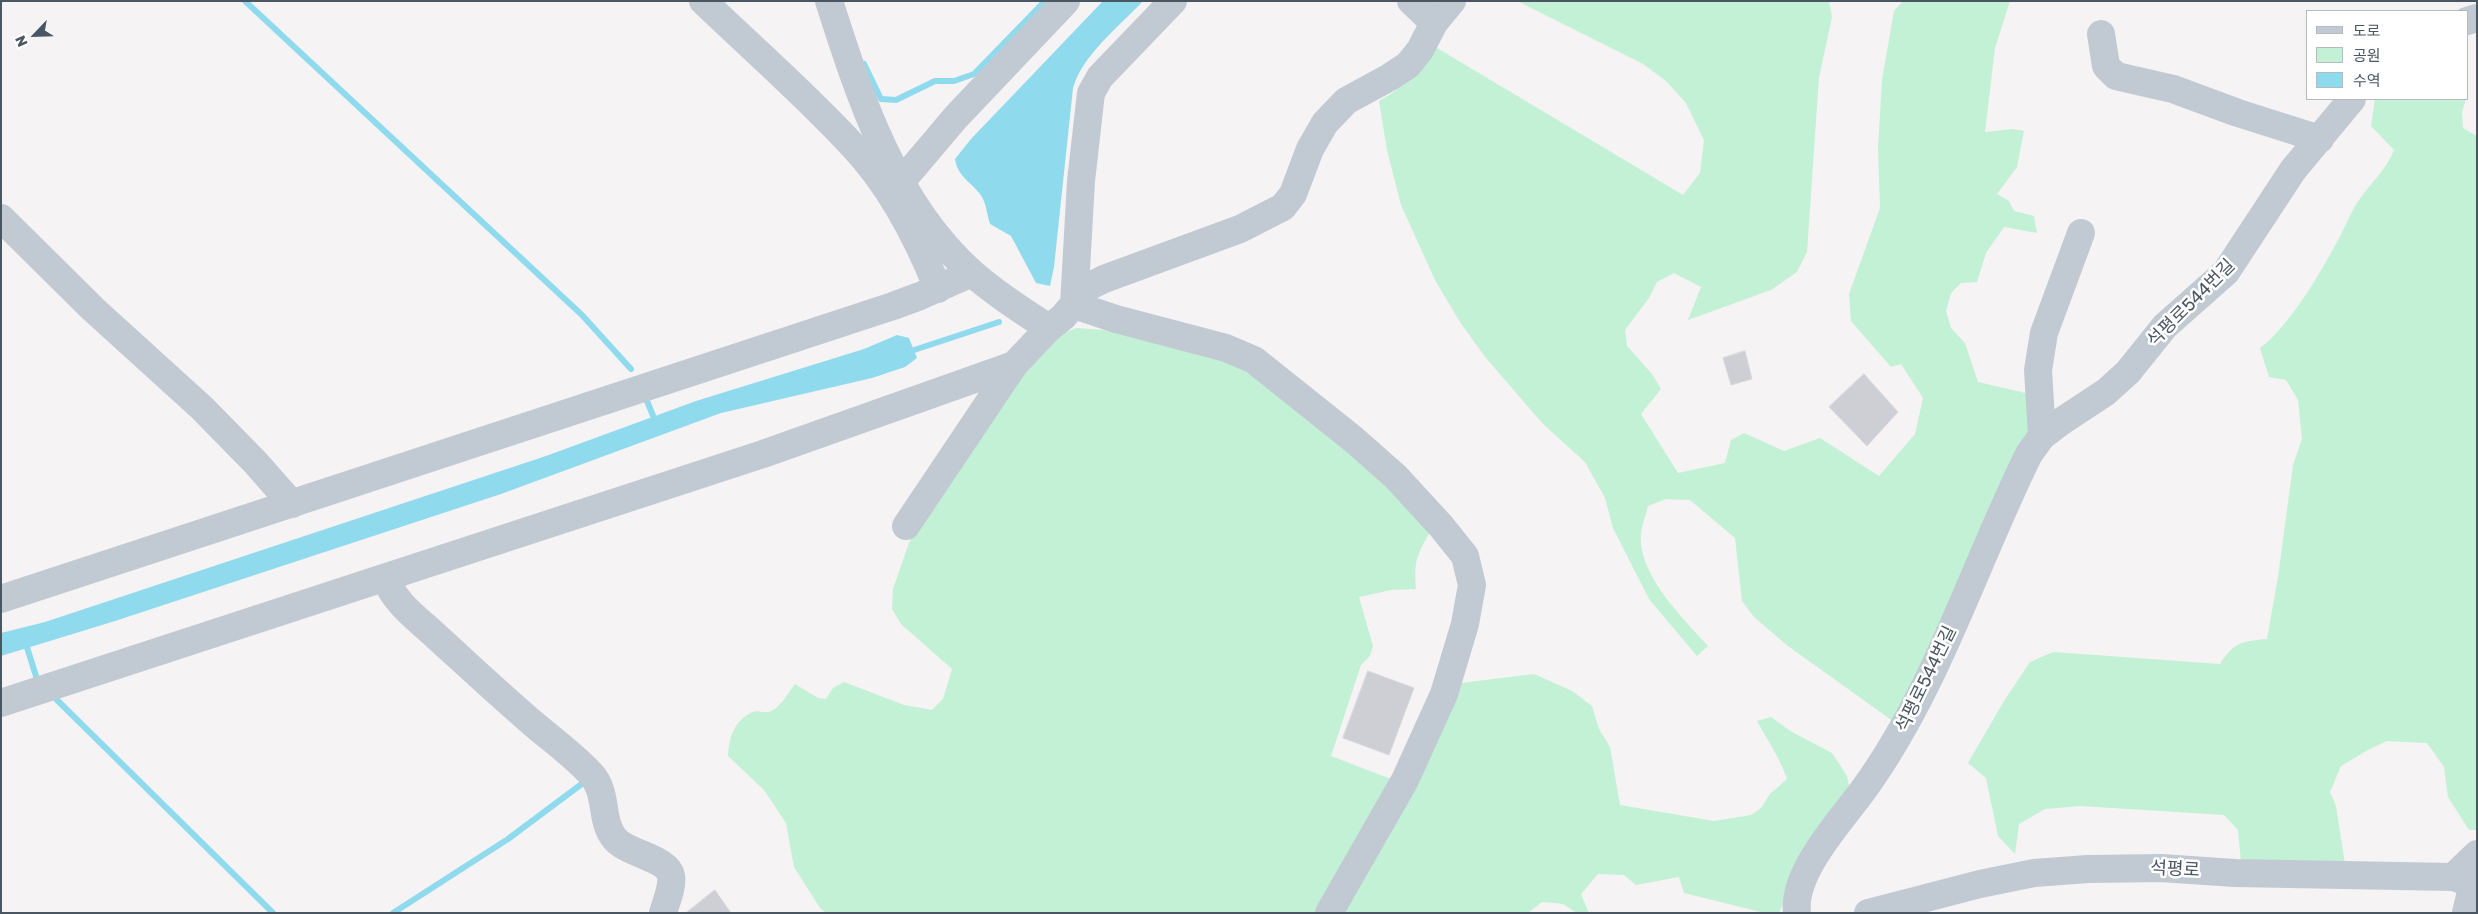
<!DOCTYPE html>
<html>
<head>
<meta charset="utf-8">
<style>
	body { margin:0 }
	#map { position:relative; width:2478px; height:914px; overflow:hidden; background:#f5f3f3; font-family:"Golos Text","Noto Sans KR",sans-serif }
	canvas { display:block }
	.frame { position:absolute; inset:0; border:2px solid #4a5661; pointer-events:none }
	.legend { position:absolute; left:2306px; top:10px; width:162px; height:90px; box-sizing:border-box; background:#fff; border:1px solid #b7bbc0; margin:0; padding:6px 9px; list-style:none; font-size:15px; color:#4a5661 }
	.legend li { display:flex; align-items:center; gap:10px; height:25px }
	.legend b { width:25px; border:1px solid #b7bbc0 }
	.north { position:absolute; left:10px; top:10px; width:50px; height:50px; -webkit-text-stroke:4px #fff; paint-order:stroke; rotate:246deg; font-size:14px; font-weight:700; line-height:20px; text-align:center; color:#4a5661 }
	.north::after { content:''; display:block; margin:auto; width:18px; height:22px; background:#4a5661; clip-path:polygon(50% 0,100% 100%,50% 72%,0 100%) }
</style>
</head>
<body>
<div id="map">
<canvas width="2478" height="914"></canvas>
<div class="frame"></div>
<ul class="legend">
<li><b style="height:6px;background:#c1cad2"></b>도로</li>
<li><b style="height:14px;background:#c3f1d5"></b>공원</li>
<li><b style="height:14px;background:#90daee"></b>수역</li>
</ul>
<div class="north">N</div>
</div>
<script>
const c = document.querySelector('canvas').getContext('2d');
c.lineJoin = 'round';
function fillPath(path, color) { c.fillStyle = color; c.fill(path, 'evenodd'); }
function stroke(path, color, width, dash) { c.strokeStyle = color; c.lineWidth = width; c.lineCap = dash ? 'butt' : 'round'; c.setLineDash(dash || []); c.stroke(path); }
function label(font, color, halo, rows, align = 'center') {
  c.font = font + ' "Golos Text","Noto Sans KR",sans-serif'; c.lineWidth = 5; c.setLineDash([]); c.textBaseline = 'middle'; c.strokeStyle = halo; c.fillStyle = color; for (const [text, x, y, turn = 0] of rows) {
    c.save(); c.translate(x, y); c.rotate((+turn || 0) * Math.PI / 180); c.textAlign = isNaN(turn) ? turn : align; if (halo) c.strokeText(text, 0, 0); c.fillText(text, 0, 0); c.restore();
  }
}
fillPath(new Path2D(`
	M1517 1H1829L1832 17 1819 77 1807 252 1797 272 1771 290 1688 320 1701 287 1674 273 1657 282 1649 298 1625 330 1627 346 1652 374 1661 389 1641 414 1678 473 1725 463 1731 440 1744 433 1784 451 1820 438 1879 476 1915 434 1923 398 1901 364 1891 367 1851 321 1849 294 1880 208 1878 148 1882 80 1894 11 1903 1H2010L1995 48 1985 132 2013 129 2024 131 2017 167 1997 194 2009 201 2014 211 2034 216 2037 233 2004 227 1986 253 1977 282 1961 283 1951 293 1946 311 1951 328 1965 343 1978 382 2034 395 2037 434 1897 724 1788 646 1754 617 1742 601 1735 538 1690 500 1666 499 1648 506C1646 515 1642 524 1641 533 1637 574 1683 618 1708 646L1697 656 1649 599 1613 528 1605 498 1585 462 1543 424 1486 358 1460 322 1435 280 1401 205 1387 150 1379 101C1405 86 1419 73 1437 48L1683 195 1700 173 1704 140 1686 103 1666 81 1643 64Z
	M2375 99H2466L2462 112 2463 128 2477 136V830H2469L2448 797 2444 767 2427 743 2387 741 2368 750 2341 766 2330 792 2336 806 2345 864 2241 862 2238 830 2224 815 2080 806 2045 809 2019 824 2015 854 1998 836 1986 778 1968 763 2004 701 2030 662 2053 652 2220 664C2234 642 2243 641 2267 639L2278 577 2293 465 2302 439 2298 400 2286 380 2269 377 2260 348C2289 327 2321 272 2338 240 2345 228 2350 214 2357 203 2369 184 2386 171 2394 150L2371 126Z
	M1077 328 1105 330 1236 362 1352 448 1430 532C1416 556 1414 562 1416 589L1391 590 1359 597 1373 646 1370 656 1361 665 1331 756 1391 779 1317 913H826L820 908 794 867 786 823 764 790 728 756C729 738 734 720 753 712 757 710 763 713 768 712 779 710 788 693 795 684L818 698 826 699 833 688 844 682 904 705 932 710 943 699 952 669 901 624 892 609 893 589 909 543 935 494 977 432 1055 336Z
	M1534 674 1572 691 1592 706 1599 729 1610 747 1620 805 1714 821 1751 815 1761 808 1770 794 1787 779C1780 758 1768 741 1757 721L1771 717 1792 732 1832 753 1847 776 1851 794 1800 865 1779 913H1765L1684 893 1679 877 1636 885 1624 875 1598 874 1581 894 1589 913H1577L1563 904 1542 902 1528 913H1339L1461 683Z`), '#c3f1d5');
fillPath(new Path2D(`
	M1103 1H1143C1119 27 1083 54 1073 88L1054 267 1050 286 1036 283 1011 236 990 224C987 215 986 201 980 194 970 181 958 177 955 159L971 139Z
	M897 335 909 338 917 358 905 367 872 378 721 413 501 494 115 621 1 656V633L45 622 546 456 696 401 864 349Z`), '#90daee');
stroke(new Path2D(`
	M245 1 582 315 631 369
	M864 64 881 99 896 100 935 81H954L974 74 1045 1
	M908 352 999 322
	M645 396 656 423
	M25 641 36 676
	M56 699 273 913
	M393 913 508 839 583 783`), '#90daee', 6);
const building = new Path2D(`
	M1745 351 1752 379 1731 385 1723 358Z
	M1864 374 1898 412 1867 446 1829 407Z
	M1368 671 1414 688 1389 755 1343 738Z
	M715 890 731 913H686Z`);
fillPath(building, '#cdcfd5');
stroke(building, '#d7d9de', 1);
stroke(new Path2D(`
	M703 1C753 49 806 95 853 146 890 185 918 239 938 289
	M829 1C860 98 894 203 972 273 996 294 1022 311 1049 328
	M1411 1 1434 23
	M2467 21 2477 18
	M2101 34 2106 66 2116 76 2173 89 2238 113 2320 139
	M901 182 956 117 1066 1
	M1 218 93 309 202 408 255 462 292 504
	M1074 305 1116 319 1226 348 1254 360 1353 439 1396 477 1441 526 1465 556 1472 585 1465 624 1444 694 1405 780 1329 913
	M1074 305 1081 181 1091 93 1100 77 1173 1
	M2042 436 2038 370 2044 333 2081 233
	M906 526 1014 365
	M386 578C393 602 419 620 437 637 470 667 502 697 536 726 554 741 574 756 590 773 609 792 599 820 615 839 628 854 668 858 671 876 673 887 666 902 663 913
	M1 599 893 306 920 296 972 273
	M1 703 763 454 1014 365 1049 328 1063 317 1088 287 1104 279 1240 229 1283 207 1293 194 1310 149 1325 123 1346 101 1390 77 1408 65 1420 50 1434 23 1452 1
	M2453 877 2477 854
	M1797 913C1792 872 1841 821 1864 789 1937 688 1974 565 2029 454L2042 436 2062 421 2106 392 2128 372 2165 326 2226 272 2293 170 2352 99
	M1868 913 1980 884 2034 873 2088 869 2161 868 2235 873 2453 877 2477 885
	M2466 913 2473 883`), '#c1cad2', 28);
label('18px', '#4a5661', '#fff', [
	["석평로544번길",2191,303,-45],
	["석평로544번길",1926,679,-64],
	["석평로",2175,869,3]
]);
</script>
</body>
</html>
